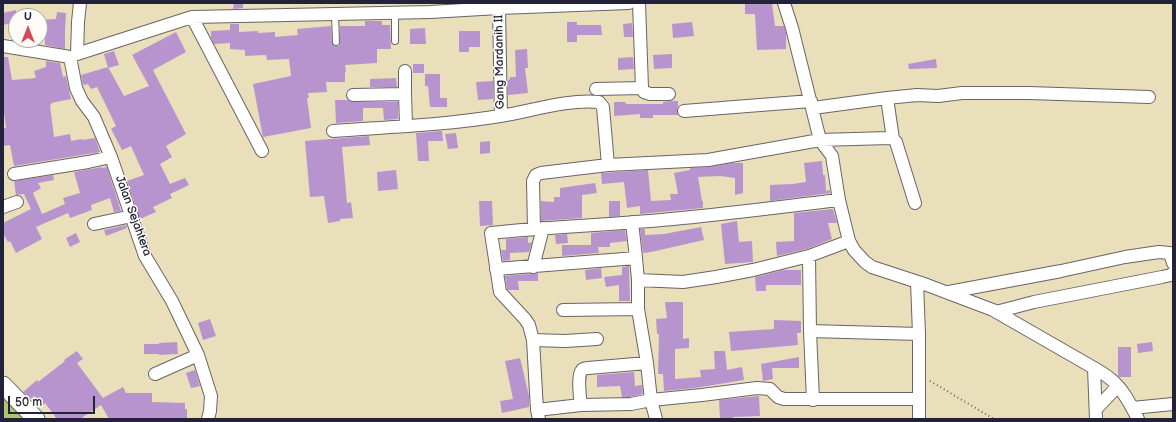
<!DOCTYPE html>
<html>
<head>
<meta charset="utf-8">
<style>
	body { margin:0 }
	#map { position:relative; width:1176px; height:422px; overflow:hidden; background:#e9dfba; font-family:"Balsamiq Sans",sans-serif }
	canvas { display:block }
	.frame { position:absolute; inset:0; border:4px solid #22223b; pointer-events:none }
	.north { position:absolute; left:8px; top:8px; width:40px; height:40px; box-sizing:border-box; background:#fdfcf7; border:1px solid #a5a5ac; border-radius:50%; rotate:0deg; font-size:11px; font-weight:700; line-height:16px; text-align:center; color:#22223b }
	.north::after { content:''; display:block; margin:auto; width:14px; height:18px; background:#d1495b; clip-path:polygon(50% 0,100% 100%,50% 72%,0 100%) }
	.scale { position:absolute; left:8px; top:396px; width:87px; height:18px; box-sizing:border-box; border:2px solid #22223b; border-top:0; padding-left:5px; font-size:12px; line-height:14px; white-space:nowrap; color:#22223b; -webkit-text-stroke:3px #fdfcf7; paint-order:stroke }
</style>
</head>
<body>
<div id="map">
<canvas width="1176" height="422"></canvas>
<div class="frame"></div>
<div class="north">U</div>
<div class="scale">50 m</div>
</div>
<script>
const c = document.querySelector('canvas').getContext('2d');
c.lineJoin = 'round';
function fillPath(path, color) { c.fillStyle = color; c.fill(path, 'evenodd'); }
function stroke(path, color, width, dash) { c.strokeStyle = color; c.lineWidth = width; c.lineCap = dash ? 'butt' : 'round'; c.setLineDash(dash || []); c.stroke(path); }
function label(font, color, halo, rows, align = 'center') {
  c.font = font + ' "Balsamiq Sans",sans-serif'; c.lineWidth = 3; c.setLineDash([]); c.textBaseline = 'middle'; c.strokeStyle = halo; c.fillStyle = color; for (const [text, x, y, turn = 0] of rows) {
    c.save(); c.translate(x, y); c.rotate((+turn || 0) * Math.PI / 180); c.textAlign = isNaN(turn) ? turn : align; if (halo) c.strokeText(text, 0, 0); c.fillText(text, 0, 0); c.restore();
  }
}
fillPath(new Path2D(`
	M3 383 36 419H3Z`), '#acc66d');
fillPath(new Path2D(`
	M234 3H243V8L233 9Z
	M745 3H772L775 26H784L786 33V49L757 50 755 14H745Z
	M16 10V22L3 25V13Z
	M57 12 66 13 65 31V49L45 45V37L40 38V20L56 19Z
	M365 21H382V25H390L391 49H377V63L345 65 346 72H345V82H326L327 92 308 93 309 98H307L311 128 263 137 253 84 291 76 289 59 267 60 266 55 245 56V50L230 49V43L214 44 211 38V31L230 30V24H239V32L258 31V33L275 32V37L298 35 297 29 331 26 332 43 334 46H339L340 42V26H365Z
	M567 22H577V25H601L602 35H577V42H567Z
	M692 22 694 36 673 38 672 24Z
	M632 23 633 37H624L623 24Z
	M425 28 426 44H410V29Z
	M459 31H480V47H469V52H459Z
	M176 32 186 52 153 70 186 134 166 146 172 157 160 164 170 184 185 178 189 185 170 194 172 198 153 207 156 212 140 219 127 181 144 175 131 146 122 150 111 129 116 126 97 87 91 89 88 84 83 85 81 75 108 67 124 96 149 86 132 55Z
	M527 49 528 68H525L528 93 508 95V80L510 79V77H516L515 50Z
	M114 51 119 65 108 68 104 54Z
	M672 54V68L654 69 653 55Z
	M3 57H8L12 80 36 78 34 71 46 67V61L60 63 63 77 66 76 71 99 51 103 52 104 50 105 54 137 70 134 71 141 82 139V140L95 138 100 152 14 166 10 145 3 146V128H6L3 104Z
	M633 57 634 69 618 70V58Z
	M936 59 937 68 909 69 908 64Z
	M413 64H424V73H413Z
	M425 74H440V98H447V107H430L428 86H425Z
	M396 78 397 87H370V79Z
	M493 81V99L478 100 476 82Z
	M335 100H347L353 102H398V119L384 120 383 108H363V121L336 123Z
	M670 101H678V106L677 111 678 115H653V118H640V114L614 116V102H625L626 104H663V102Z
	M442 131 443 141H428L429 161H418L416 133Z
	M456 133 458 148 448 149 445 134Z
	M369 136 370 145 342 147 347 203 351 202 353 218 340 219V221L328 223 324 196 310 197 305 141Z
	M490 141V153L480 154V142Z
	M822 161 823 175H825L826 191 830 190V193L770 201V185L793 184 806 182 804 163Z
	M732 163H743V193L735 195V178L721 176 698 177 702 201H703V208L640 214V206L627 208 624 182 602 184 601 173 648 170 651 201 671 200 670 194H678L674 173 690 170V168L709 167Z
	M102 167V168L107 167 121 211 114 212 110 198 91 205 92 210 70 218 68 213 36 227 42 239 16 253 10 241 8 242 3 233V223L31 209 24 194 16 195 14 181 53 175 54 180 38 183 41 188 33 193 42 214 65 204 63 198 80 193 74 172Z
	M396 170 398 189 378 191 377 172Z
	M595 183 597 193 582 195V218L541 221V201L554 202V197H560V188Z
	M479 201H492L493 225 480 226Z
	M609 201H620V216L609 217Z
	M833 209 837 223H828L832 239 807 249 777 256 776 242 794 241V213Z
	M737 221 739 242 752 241 753 262 725 264 721 224Z
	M126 225 127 228 106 236 104 230Z
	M701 227 704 240 651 252 643 253 640 229H645V235L664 234Z
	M625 230 627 241 610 243V247H598L599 253 562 256V245H591V233Z
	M76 233 80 242 70 247 66 238Z
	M567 234 568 243 556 244 555 235Z
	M528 237V243L532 242 529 252 510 253V260L503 261 501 250H506V239Z
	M629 266 630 301H619V285L606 287 604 277 622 275V267Z
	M601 268 602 278 586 280 585 270Z
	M783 270H801V285H766V291H756L755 277Z
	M538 273V281H518L519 290H508L507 289 505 276Z
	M665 302H683V339L689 338V348L675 349V379L701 377 700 370 715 369 714 351H725L727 370 742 367 744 380 695 388 664 391 663 374H658L659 334H657L656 319 667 318Z
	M210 319 216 336 203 340 198 323Z
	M774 320 801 321V333H797L798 345 731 351 729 332 774 329Z
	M177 342 178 354 159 355V354H144V344H159V343Z
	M1152 342 1153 351 1138 353 1137 344Z
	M1118 347H1131V377H1119L1118 375Z
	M77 351 83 359 77 363 103 398 123 387 126 393H152V402L185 403V409H187V419H109L101 405 80 419H57L45 403 43 405 34 396 31 399 23 392 37 380 38 382 65 361 64 360Z
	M799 357V368H772L773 379 763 381 761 364Z
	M520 358 529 396V407L502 413 500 401 513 399 505 361Z
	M195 370 200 386 191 388 186 373Z
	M634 372 635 386 642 385 643 394 630 397H622L620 386 597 387V375Z
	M759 396 760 416 733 417V419H720L719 400Z`), '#b894ce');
const lane = new Path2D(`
	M395 13V41
	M335 14 336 42`);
const street = new Path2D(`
	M639 3 642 88 644 92 650 94H669
	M784 3 792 28 820 140 832 156 839 200 849 241 854 250 865 262 872 267 927 285 993 310 1094 368C1101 372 1108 376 1114 382 1125 392 1131 406 1138 419
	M499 8 501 116
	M192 17 262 151
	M3 46 70 57
	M77 54 78 22 80 3
	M70 57 77 54 192 17 430 12 499 8 629 3
	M70 57 76 88 82 101 94 117 111 157 145 256 172 301 198 355 211 396 210 411 208 419
	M405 71V94
	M596 89 642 88
	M353 95 405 94 406 125
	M887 98 893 139
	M813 108 887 98 917 95 938 96 962 93H1029L1149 97
	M684 111 811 101
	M333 131C389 127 445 125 500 116 532 111 566 99 599 102L603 107 608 165
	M14 174 88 162 111 157
	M3 207 17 202
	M632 222 636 258 638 280V309L647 363 651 400 656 419
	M94 224 132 216
	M534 228 533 181 536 175 541 173 608 165 708 160 820 140 889 138 893 139 896 142 915 203
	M809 256 810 331 813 400
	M533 267 543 228
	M496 269 636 258
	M638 280 683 282 716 277 753 270 809 256 849 241
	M917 282 919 334V419
	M949 292 1061 271 1125 257 1159 252 1170 253 1173 263
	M563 310 638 309
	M996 312 1034 302 1162 277 1171 275 1173 273
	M810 331 919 334
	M533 340 565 341 597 339
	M1094 368 1096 419
	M155 374 198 355
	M581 405C580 399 577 375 582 370 583 369 586 368 588 368L647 363
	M1132 408 1173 404
	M1096 409 1118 386
	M537 410 581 405 631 404 651 400 702 395 757 388 770 389 778 397 784 399H919
	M539 419 537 410 533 340 529 325 525 319 500 292 491 233C554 226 618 225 682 218 734 213 787 206 839 200`);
const secondary = new Path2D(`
	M3 385 36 419`);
stroke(lane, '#686467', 8);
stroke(street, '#686467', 14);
stroke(secondary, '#686467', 19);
stroke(new Path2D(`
	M930 381 994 419`), '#686467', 2, [1, 3]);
stroke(lane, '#fff', 6);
stroke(street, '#fff', 12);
stroke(secondary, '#fff', 17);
label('12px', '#22223b', '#fdfcf7', [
	["Gang Mardanih II",500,62,-91],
	["Jalan Sejahtera",133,216,70]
]);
</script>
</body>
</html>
